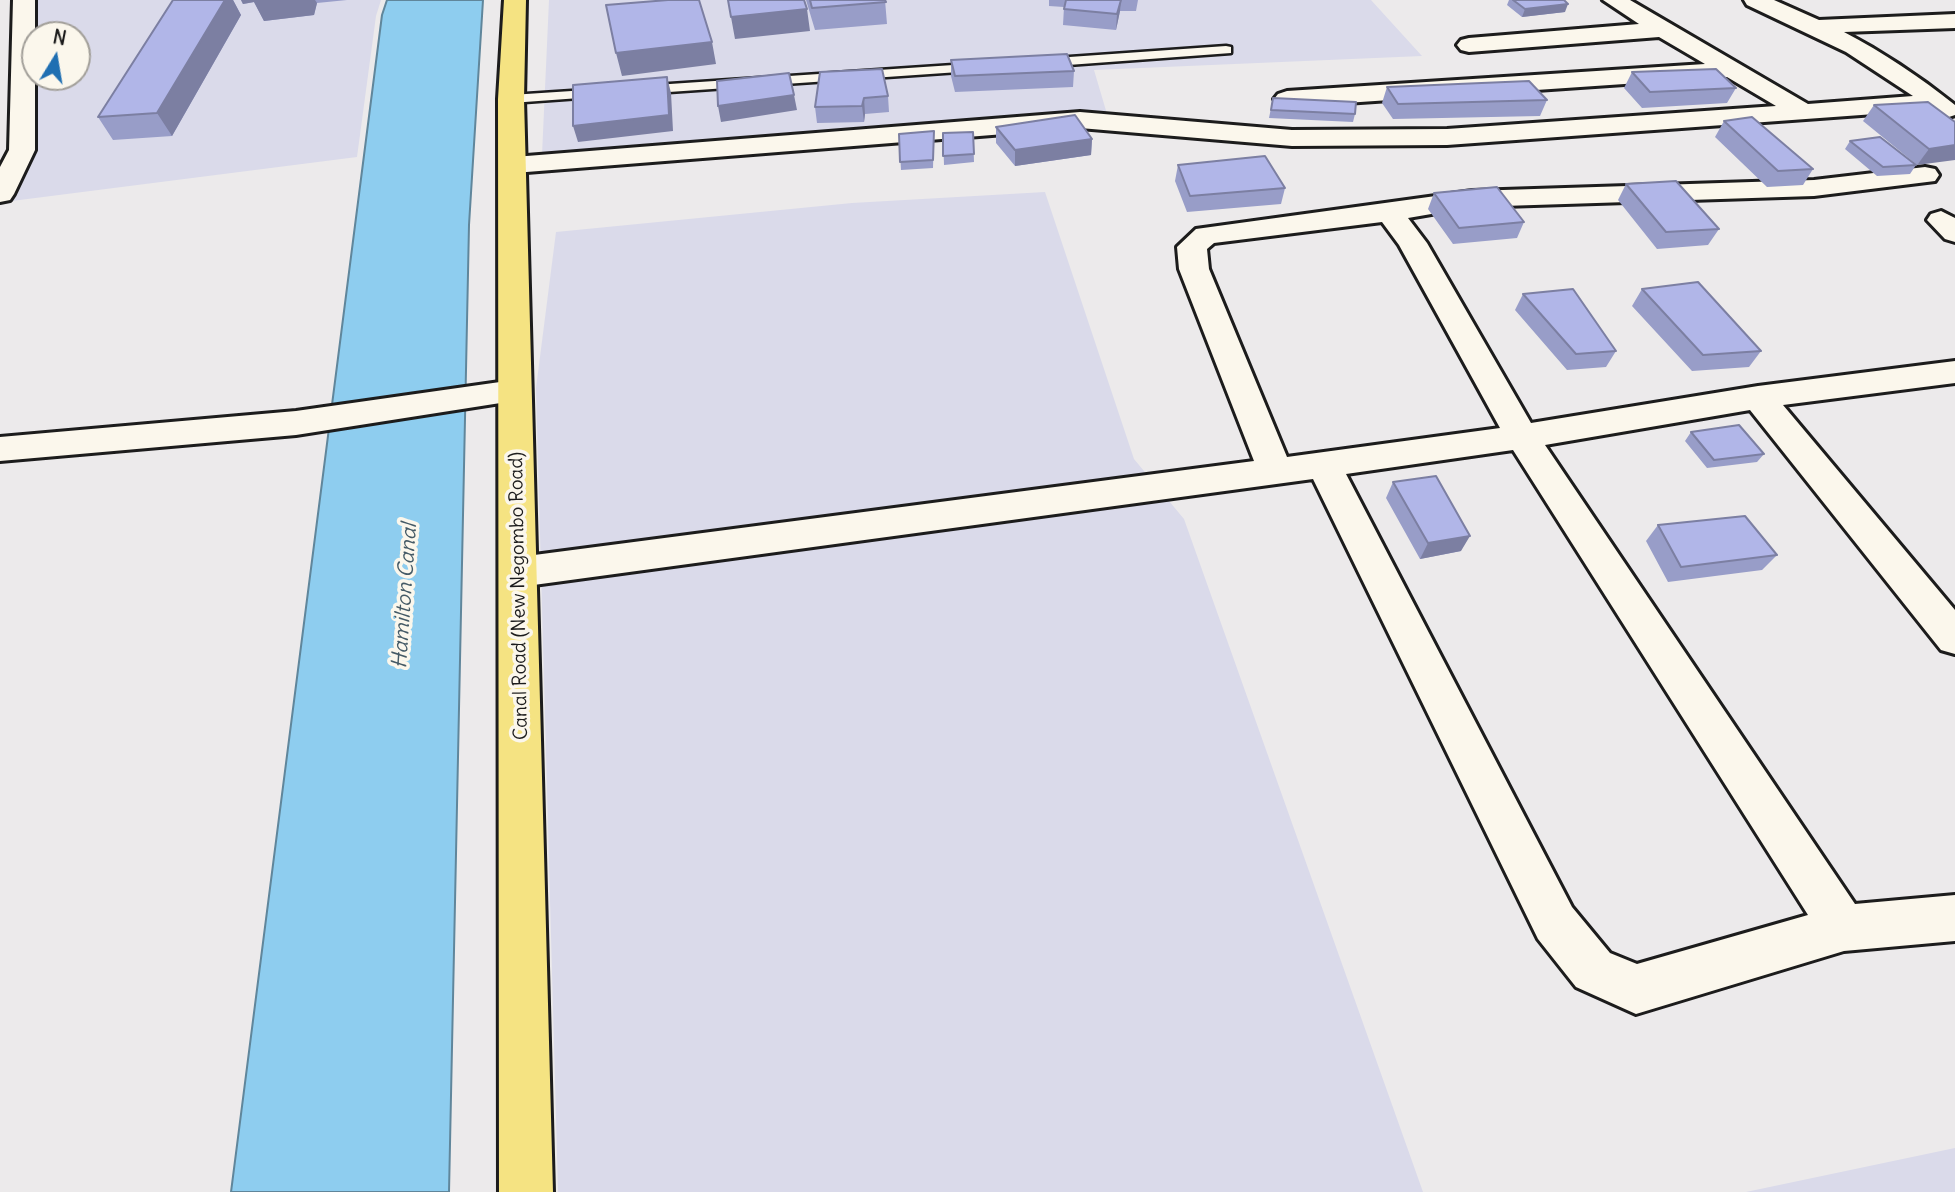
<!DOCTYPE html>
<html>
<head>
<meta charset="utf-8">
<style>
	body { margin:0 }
	#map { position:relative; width:1955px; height:1192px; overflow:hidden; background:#eceaeb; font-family:Delius,sans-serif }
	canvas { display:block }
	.north { position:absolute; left:21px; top:21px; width:70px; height:70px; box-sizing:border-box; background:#fbf7ec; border:2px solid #a29f99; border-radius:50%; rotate:11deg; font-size:19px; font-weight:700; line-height:28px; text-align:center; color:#1c1c1c }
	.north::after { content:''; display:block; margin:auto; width:24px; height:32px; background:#1f6fb2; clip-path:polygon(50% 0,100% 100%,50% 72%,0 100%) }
</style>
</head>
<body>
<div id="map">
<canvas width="1955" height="1192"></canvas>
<div class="north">N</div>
</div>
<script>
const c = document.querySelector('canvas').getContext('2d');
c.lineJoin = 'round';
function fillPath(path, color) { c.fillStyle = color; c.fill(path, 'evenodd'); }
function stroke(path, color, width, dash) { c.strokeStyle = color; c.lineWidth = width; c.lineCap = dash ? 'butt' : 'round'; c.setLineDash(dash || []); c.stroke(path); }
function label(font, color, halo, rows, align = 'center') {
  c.font = font + ' Delius,sans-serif'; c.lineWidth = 7; c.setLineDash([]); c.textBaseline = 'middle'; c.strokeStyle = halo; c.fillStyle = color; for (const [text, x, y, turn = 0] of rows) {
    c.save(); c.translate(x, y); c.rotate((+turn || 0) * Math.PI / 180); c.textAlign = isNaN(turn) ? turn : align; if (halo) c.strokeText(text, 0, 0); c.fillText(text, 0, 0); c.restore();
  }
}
fillPath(new Path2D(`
	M34 0H381L376 16 357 157 4 202 31 149ZM35 35H77V77H35Z
	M549 0H1371L1422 56 1094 70 1107 114 542 155Z
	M1045 192 1134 459 1184 519 1423 1192H558L536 388 556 232 852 203Z
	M1955 1148V1192H1746Z`), '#dadaea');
const water = new Path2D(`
	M387 0H483L469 225 449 1192H231L382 15Z`);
fillPath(water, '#8ecdef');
stroke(water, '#60869b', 2);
const service = new Path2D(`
	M1226 46 1231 47V53L1041 67 1034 63 1041 59Z
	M983 63 990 67 988 70 640 94 633 90 640 86Z
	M602 89 609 93 607 96 511 103 504 99 511 95Z`);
const minor = new Path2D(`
	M1603 0H1630L1808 104 1913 96 1846 52 1747 5 1744 0H1774L1819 20 1955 14V28L1844 32C1884 53 1920 77 1955 105V115L1946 118 1930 110 1447 145 1292 146 1080 128 514 173 504 171 501 165 504 159 514 157 1080 112 1292 130 1447 129 1776 106 1727 77 1287 107 1278 104 1274 99 1278 94 1287 91 1705 64 1659 37 1469 52 1461 50 1457 45 1461 40 1469 38 1639 24Z
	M1925 167 1935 169 1939 175 1935 181 1814 196 1472 207 1408 218 1427 243 1531 423 1758 386 1955 361V383L1783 405 1955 610V654L1941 650 1750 410 1545 445 1855 904 1955 895V941L1844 951 1636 1014 1576 987 1538 939 1313 479 519 587 506 583 500 572 506 561 519 557 1254 461 1179 269 1177 247 1196 229 1472 191 1814 180ZM1382 222 1399 245 1500 428 1287 457 1209 269 1207 249 1214 243ZM1513 450 1808 915 1637 964 1610 953 1572 907 1346 474Z
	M1941 211 1955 218V242L1945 239 1927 220 1931 214Z
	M514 380 526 383 531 391 526 399 296 435 0 461V437L296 411Z`);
const tertiary = new Path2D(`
	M13 0H35V150L14 194 10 200 0 202V167L9 150Z`);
const primary = new Path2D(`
	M504 0H526L524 99 553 1192H499L498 99Z`);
stroke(service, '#1c1c1c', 5);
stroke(minor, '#1c1c1c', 6);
stroke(tertiary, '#1c1c1c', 6);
stroke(primary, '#1c1c1c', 6);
fillPath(service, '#fbf7ec');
fillPath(minor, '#fbf7ec');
fillPath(tertiary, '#fbf7ec');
fillPath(primary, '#f5e382');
fillPath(new Path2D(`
	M173 0H233L241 15 172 136 113 140 98 117Z
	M241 0H347L317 3 314 15 264 21 254 2 243 4Z
	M806 0H885L887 24 815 30Z
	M1049 0H1138L1136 11H1120L1116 30 1063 25 1064 7 1049 6Z
	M1509 0H1564L1565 12 1522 17 1507 5Z
	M951 60 1074 71 1073 87 955 92 951 76Z
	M820 72 888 96 889 112 865 114 864 122 817 123 815 107Z
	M1632 72 1736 88 1727 103 1642 108 1624 88Z
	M1387 87 1547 100 1540 116 1393 119 1382 103Z
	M1273 98 1355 114 1353 122 1269 118Z
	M1874 105 1955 122 1917 165 1863 121Z
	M1724 121 1813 169 1803 185 1767 187 1715 137Z
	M996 127 1092 139 1091 155 1015 166 996 143Z
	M934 131 933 168 901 170 899 134Z
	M973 132 974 162 944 165 943 133Z
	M1850 141 1916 165 1910 174 1877 176 1845 149Z
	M1178 165 1285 188 1281 204 1187 212 1175 181Z
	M1626 184 1719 229 1708 245 1657 249 1618 200Z
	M1434 193 1524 222 1517 238 1453 244 1428 209Z
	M1642 289 1761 351 1749 367 1692 371 1632 306Z
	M1523 294 1616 351 1606 367 1567 370 1515 310Z
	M1691 432 1764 454 1757 462 1707 468 1685 441Z
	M1393 482 1461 551 1420 559 1386 498Z
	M1658 525 1777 555 1762 570 1668 582 1646 541Z`), '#989dc8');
fillPath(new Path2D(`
	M225 0H233L241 15 172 136 157 113Z
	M241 0H315L317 3 314 15 264 21 254 2 243 4Z
	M1121 0 1120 11 1116 30 1117 14Z
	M1568 4 1565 12 1522 17 1525 9Z
	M807 9 810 31 735 39 731 17Z
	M712 42 716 64 622 76 616 53Z
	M667 77 671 93 673 131 578 142 573 126Z
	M794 95 797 110 721 122 718 106Z
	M864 98 865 114 864 122 862 106Z
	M1092 139 1091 155 1015 166V150Z
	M1955 145V160L1917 165 1929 149Z
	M1470 536 1461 551 1420 559 1428 543Z`), '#7c7fa2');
const building = new Path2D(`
	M173 0H225L157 113 98 117Z
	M668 0H699L712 42 616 53 606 5Z
	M728 0H804L807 9 731 17Z
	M810 0H885L886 2 812 8Z
	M1066 0H1121L1117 14 1064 9Z
	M1513 0H1564L1568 4 1525 9Z
	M1067 54 1074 71 955 76 951 60Z
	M882 69 888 96 864 98 862 106 815 107 820 72Z
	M1716 69 1736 88 1650 92 1632 72Z
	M789 73 794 95 718 106 717 81Z
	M667 77 669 115 573 126V85Z
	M1529 81 1547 100 1398 104 1387 87Z
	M1273 98 1356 102 1355 114 1271 110Z
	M1928 102 1955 122V145L1929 149 1874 105Z
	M1075 115 1092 139 1015 150 996 127Z
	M1752 117 1813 169 1778 171 1724 121Z
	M934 131 933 160 900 162 899 134Z
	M973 132 974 154 943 156V133Z
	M1880 137 1916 165 1883 167 1850 141Z
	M1265 156 1285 188 1190 196 1178 165Z
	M1676 181 1719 229 1666 232 1626 184Z
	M1497 187 1524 222 1459 228 1434 193Z
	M1698 282 1761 351 1703 355 1642 289Z
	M1573 289 1616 351 1576 354 1523 294Z
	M1739 425 1764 454 1714 460 1691 432Z
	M1436 476 1470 536 1428 543 1393 482Z
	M1745 516 1777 555 1681 567 1658 525Z`);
fillPath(building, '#b1b6e8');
stroke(building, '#7c7fa2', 2);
label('19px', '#1c1c1c', '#fbf7ec', [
	["Canal Road (New Negombo Road)",519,596,-91]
]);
label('italic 21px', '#445a66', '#fbf7ec', [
	["Hamilton Canal",405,596,-86]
]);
</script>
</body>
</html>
